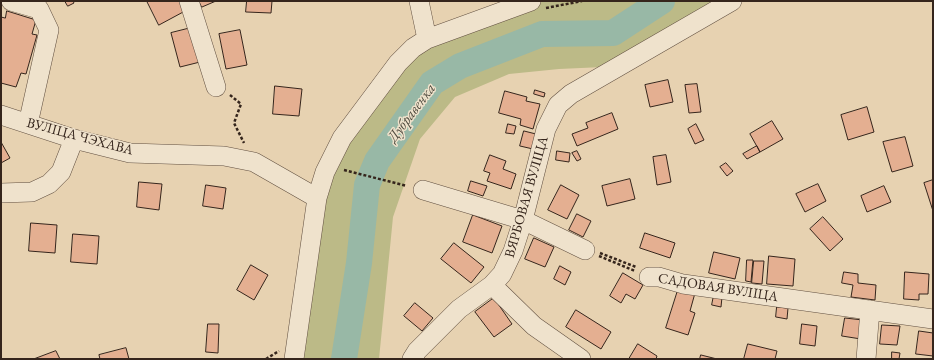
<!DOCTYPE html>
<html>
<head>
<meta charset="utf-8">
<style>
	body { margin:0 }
	#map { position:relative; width:934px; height:360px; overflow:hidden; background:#e7d2b1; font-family:"EB Garamond",serif }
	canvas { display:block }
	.frame { position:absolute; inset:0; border:2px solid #35251c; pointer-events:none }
</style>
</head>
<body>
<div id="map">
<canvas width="934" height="360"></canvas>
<div class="frame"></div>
</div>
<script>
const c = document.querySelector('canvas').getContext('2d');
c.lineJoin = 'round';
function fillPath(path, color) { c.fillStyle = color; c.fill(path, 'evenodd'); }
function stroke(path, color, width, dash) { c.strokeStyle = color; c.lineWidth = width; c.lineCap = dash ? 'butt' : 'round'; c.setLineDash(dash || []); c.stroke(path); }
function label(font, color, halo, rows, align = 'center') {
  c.font = font + ' "EB Garamond",serif'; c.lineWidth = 3; c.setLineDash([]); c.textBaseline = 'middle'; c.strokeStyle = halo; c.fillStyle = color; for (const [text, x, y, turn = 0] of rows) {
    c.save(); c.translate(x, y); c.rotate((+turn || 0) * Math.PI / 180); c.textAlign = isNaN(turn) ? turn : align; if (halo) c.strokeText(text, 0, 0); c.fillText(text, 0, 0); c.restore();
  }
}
fillPath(new Path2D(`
	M543 1H721L603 67 559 69 509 74 455 97 420 139 393 217 379 359H302L321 196 337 156 385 89 424 47 444 37Z`), '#bcba87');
stroke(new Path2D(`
	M344 359 359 263 367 185 377 161 432 83 460 66 542 34 613 33 662 1`), '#98b8a6', 26);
const building = new Path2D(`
	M65 1H73L74 3 68 6Z
	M147 1H179L185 11 159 25Z
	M199 1H216L202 7Z
	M247 1H272L271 13 246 12Z
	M7 11 36 20 32 34 37 35 26 74 21 73 16 87 1 83V17L5 18Z
	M191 28 200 62 180 67 171 33Z
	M240 30 247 65 226 69 219 34Z
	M668 80 673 102 650 107 645 85Z
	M697 84 701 112 689 113 685 85Z
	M275 86 302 89 299 116 273 114Z
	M535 90 545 93 544 97 534 94Z
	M505 91 527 97 526 101 540 104 533 129 520 125 521 119 499 113Z
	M867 107 874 132 848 140 841 115Z
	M612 113 618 129 577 146 572 134 588 128 586 123Z
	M772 121 783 139 760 152 750 134Z
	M508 124 516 126 514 134 506 133Z
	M696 124 704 140 695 144 688 129Z
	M524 131 536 134 533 149 520 146Z
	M905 137 913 166 892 172 883 142Z
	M1 142 10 158 1 163Z
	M757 146 760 152 747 159 743 154Z
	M557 151 570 153 569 162 556 160Z
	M577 151 581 159 577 161 572 153Z
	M490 155 506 161 503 169 516 174 511 189 487 181 490 173 484 171Z
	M666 155 671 182 657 185 653 157Z
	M726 163 733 171 727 176 720 167Z
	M630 179 635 199 607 206 602 186Z
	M933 180V211L924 183Z
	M471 181 487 186 483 196 468 191Z
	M139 182 162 184 159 210 137 207Z
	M818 184 826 201 805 212 796 194Z
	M206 185 226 188 223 209 203 206Z
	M561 185 579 195 567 219 548 210Z
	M884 186 891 202 867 212 861 196Z
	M577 214 591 221 583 237 569 230Z
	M473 215 502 226 492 253 463 242Z
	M823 217 843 239 830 251 810 229Z
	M31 223 57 225 55 253 29 251Z
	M645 233 675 243 670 258 640 248Z
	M73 234 99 236 97 264 71 262Z
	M534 238 554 247 545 267 525 259Z
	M454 243 484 267 471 283 441 259Z
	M714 252 740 258 735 279 709 273Z
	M769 256 795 259 793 286 767 284Z
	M747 260H753L751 282 746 281Z
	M754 261H764L762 284 752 283Z
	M251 265 268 275 254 300 237 290Z
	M560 266 571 272 565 285 554 279Z
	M844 272 858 274V283L876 285 875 300 851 297 853 285 842 283Z
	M905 272 929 274 928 294H919V300L904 299Z
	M623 273 643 285 635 299 626 294 621 303 610 296Z
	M679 287 695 293 690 311 695 313 688 335 666 328Z
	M714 295 722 297 721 307 712 305Z
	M494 298 512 324 494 337 475 312Z
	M415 303 433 318 422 331 404 316Z
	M777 307 788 308 787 319 776 317Z
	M576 310 611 332 601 349 566 327Z
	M845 318 863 320 861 339 842 336Z
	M208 324H219L218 353 206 352Z
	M802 324 817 326 815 346 800 344Z
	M882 325 900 326 897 345 880 344Z
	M919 331 933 333V356L916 354Z
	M638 344 657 356 656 359H629Z
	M748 344 777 351 775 359H744Z
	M126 348 129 359H100L99 355Z
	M56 351 60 359H34Z
	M892 352 900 353 899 359H892Z
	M701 355 717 359H700Z`);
fillPath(building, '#e4af91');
stroke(building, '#35251c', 1);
const minor = new Path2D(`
	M11 1 39 9 49 30 28 124
	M189 1 216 87
	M419 1 427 39
	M1 115 74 139 130 153 224 156 254 162 317 198
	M423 190 523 220 585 250
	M1 193 32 192 49 184 61 172 74 139
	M649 277H659L683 284 933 319
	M492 285 534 326 581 359
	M294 359 317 198 325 172 342 138 398 63 413 48 427 39 531 1
	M412 359 417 351 459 309 492 285 502 274 513 251 523 220 546 129 558 105 571 94 732 1
	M866 359 870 310`);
stroke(minor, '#625041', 20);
stroke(new Path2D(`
	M546 8 582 1
	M230 95 241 104 234 123 244 143
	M344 170 407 186
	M600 253 636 267
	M599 256 635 271
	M266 359 279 351`), '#35251c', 2.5, [3, 2]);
stroke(minor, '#efe2cc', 19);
label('14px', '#35251c', '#efe2cc', [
	["ВУЛІЦА ЧЭХАВА",80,137,15],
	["ВЯРБОВАЯ ВУЛІЦА",527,197,-74],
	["САДОВАЯ ВУЛІЦА",718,288,9]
]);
label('italic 15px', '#4e4a3e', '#efe2cc', [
	["Дубравенка",412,113,-53]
]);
</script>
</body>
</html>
